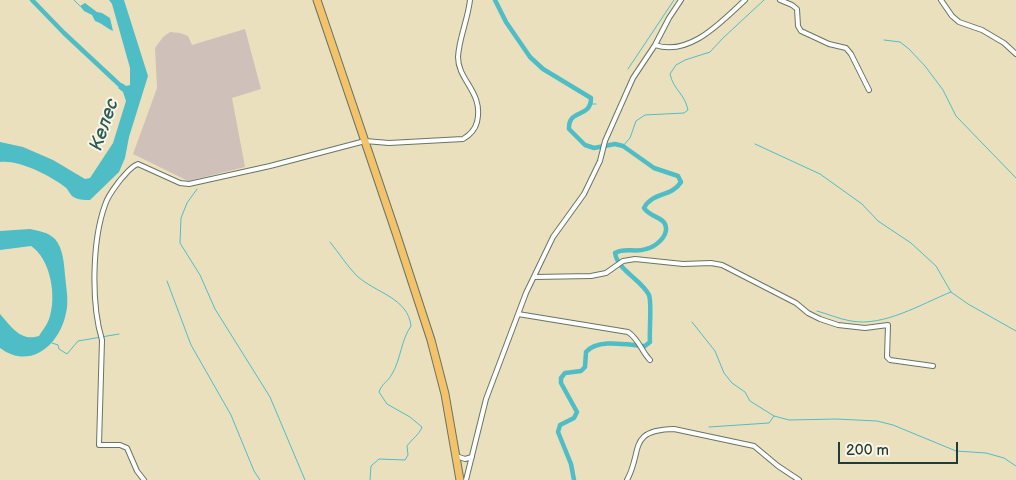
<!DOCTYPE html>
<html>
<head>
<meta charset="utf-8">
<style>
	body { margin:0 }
	#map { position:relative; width:1016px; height:480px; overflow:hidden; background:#ebe0be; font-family:"Balsamiq Sans",sans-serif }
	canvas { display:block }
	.scale { position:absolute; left:838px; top:442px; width:120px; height:22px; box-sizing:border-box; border:2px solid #1f3d34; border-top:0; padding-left:6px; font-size:15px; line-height:18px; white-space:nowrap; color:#1f3d34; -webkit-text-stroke:4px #fcf5e5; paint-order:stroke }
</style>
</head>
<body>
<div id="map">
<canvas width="1016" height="480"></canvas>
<div class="scale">200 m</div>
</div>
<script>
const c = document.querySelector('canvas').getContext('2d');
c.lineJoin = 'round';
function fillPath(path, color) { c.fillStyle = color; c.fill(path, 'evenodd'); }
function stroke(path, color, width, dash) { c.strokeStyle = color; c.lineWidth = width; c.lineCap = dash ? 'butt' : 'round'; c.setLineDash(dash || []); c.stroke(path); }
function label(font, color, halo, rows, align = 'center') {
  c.font = font + ' "Balsamiq Sans",sans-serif'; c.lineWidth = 4; c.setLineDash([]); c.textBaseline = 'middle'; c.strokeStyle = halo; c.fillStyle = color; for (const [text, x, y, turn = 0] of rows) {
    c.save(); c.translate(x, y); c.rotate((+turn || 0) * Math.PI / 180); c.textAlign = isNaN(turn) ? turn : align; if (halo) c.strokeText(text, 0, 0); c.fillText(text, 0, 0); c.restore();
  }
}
fillPath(new Path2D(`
	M245 29 261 89 232 98 245 167 188 181 133 154 157 88 155 48 163 37 170 32 180 33 188 36 192 45Z`), '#cfc0ba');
fillPath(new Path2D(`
	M109 0H124L148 76 129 137 125 158 119 172 90 200C84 200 77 200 72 196 69 193 68 189 65 187 49 175 19 160 0 162V142L23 147 53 160 85 179 90 178 113 143 126 101 123 92 118 88 122 83 126 86 130 85V68L112 4Z
	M85 3 97 12 102 13 110 18 113 31C106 28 102 23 95 21L92 15 84 11 80 6Z
	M30 229C39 231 48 232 55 239 63 248 64 263 65 275 66 287 69 301 66 313 60 344 31 371 0 348V314C11 326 20 342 39 336 42 331 47 325 49 319 57 298 51 259 31 246L0 250V231Z`), '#4fbdc5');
stroke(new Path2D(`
	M74 0 80 6
	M884 40 900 42 909 49 925 66 943 90 956 116 1016 178
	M628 69 674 0
	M591 104H596
	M755 144 820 174 862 204 878 221 911 243 936 266 951 292 968 304 1016 331
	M623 146 630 138 636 121 645 115 684 113 688 110C684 92 674 91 670 74L676 65 685 60 710 52 723 38 764 0
	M197 189 187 203 181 218 180 243 200 275 215 309 270 397 305 480
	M330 242C339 253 347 266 357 276 376 293 408 298 411 326 401 340 401 359 392 374 388 382 382 383 379 392L387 404 410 417 422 427C419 435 412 439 407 446L408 455 405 460 379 459 371 466 370 480
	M167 281 191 345 231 415 254 471 260 480
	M817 311C828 314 839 319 851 321 884 327 921 304 951 292
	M692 322 715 351 724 373 732 383 745 392 750 401 774 416 789 420 836 419 877 421 893 425 956 451 986 453 1004 458 1016 466
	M52 343 58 345 59 349 67 354 78 341 119 334
	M709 427 769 423 774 416`), '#4fbdc5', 1);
stroke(new Path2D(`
	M32 0 64 33 124 89
	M495 0 506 22 530 57 543 69 591 98C591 119 568 108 569 129L585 145 594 148 615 144 623 146 654 168 678 176 681 182C672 197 652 192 644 208 650 217 662 217 665 224 670 236 655 247 646 249 635 253 625 247 615 253 618 271 641 279 649 295 652 302 649 332 650 342L645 346C628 345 598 338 586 352L585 367 581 371 565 373 561 378V383L577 412 574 418 560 425 558 432 571 464 574 480`), '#4fbdc5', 4.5);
const street = new Path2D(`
	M780 0 792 5 797 9 798 26 801 31 829 44 846 48 851 54 869 90
	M941 0 952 16 959 22 982 30 1004 43 1016 54
	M655 45C690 57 722 21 745 0
	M534 277 591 276 606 273 623 261 635 259 683 264 711 263 722 265 796 303 808 313 820 319 838 325 865 328 888 325 887 357 890 360 933 366
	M518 314 628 332C639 339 641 351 650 360
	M456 456 465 459 472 457
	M144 480 137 471 127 448 120 445H99L102 340C91 304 92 241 105 205 108 195 115 187 121 179 127 173 130 167 138 164L180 183 189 184 270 166 365 141 389 143 463 139C470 135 475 130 477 122 484 92 458 81 458 57 459 38 468 19 470 0
	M466 480 486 399 526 293 553 237 584 194 600 161 605 141 633 78 655 45 669 18 681 0
	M627 480C643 451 627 430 674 429L754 446 778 466 799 480`);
const highway = new Path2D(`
	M317 0 396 233 431 340 445 394 460 480`);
stroke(street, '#667664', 6);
stroke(highway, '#667664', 9);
stroke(street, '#fff', 4);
stroke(highway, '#f3c26a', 7);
label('italic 19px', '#2b5d58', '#fcf5e5', [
	["Келес",105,125,-71]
]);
</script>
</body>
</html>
